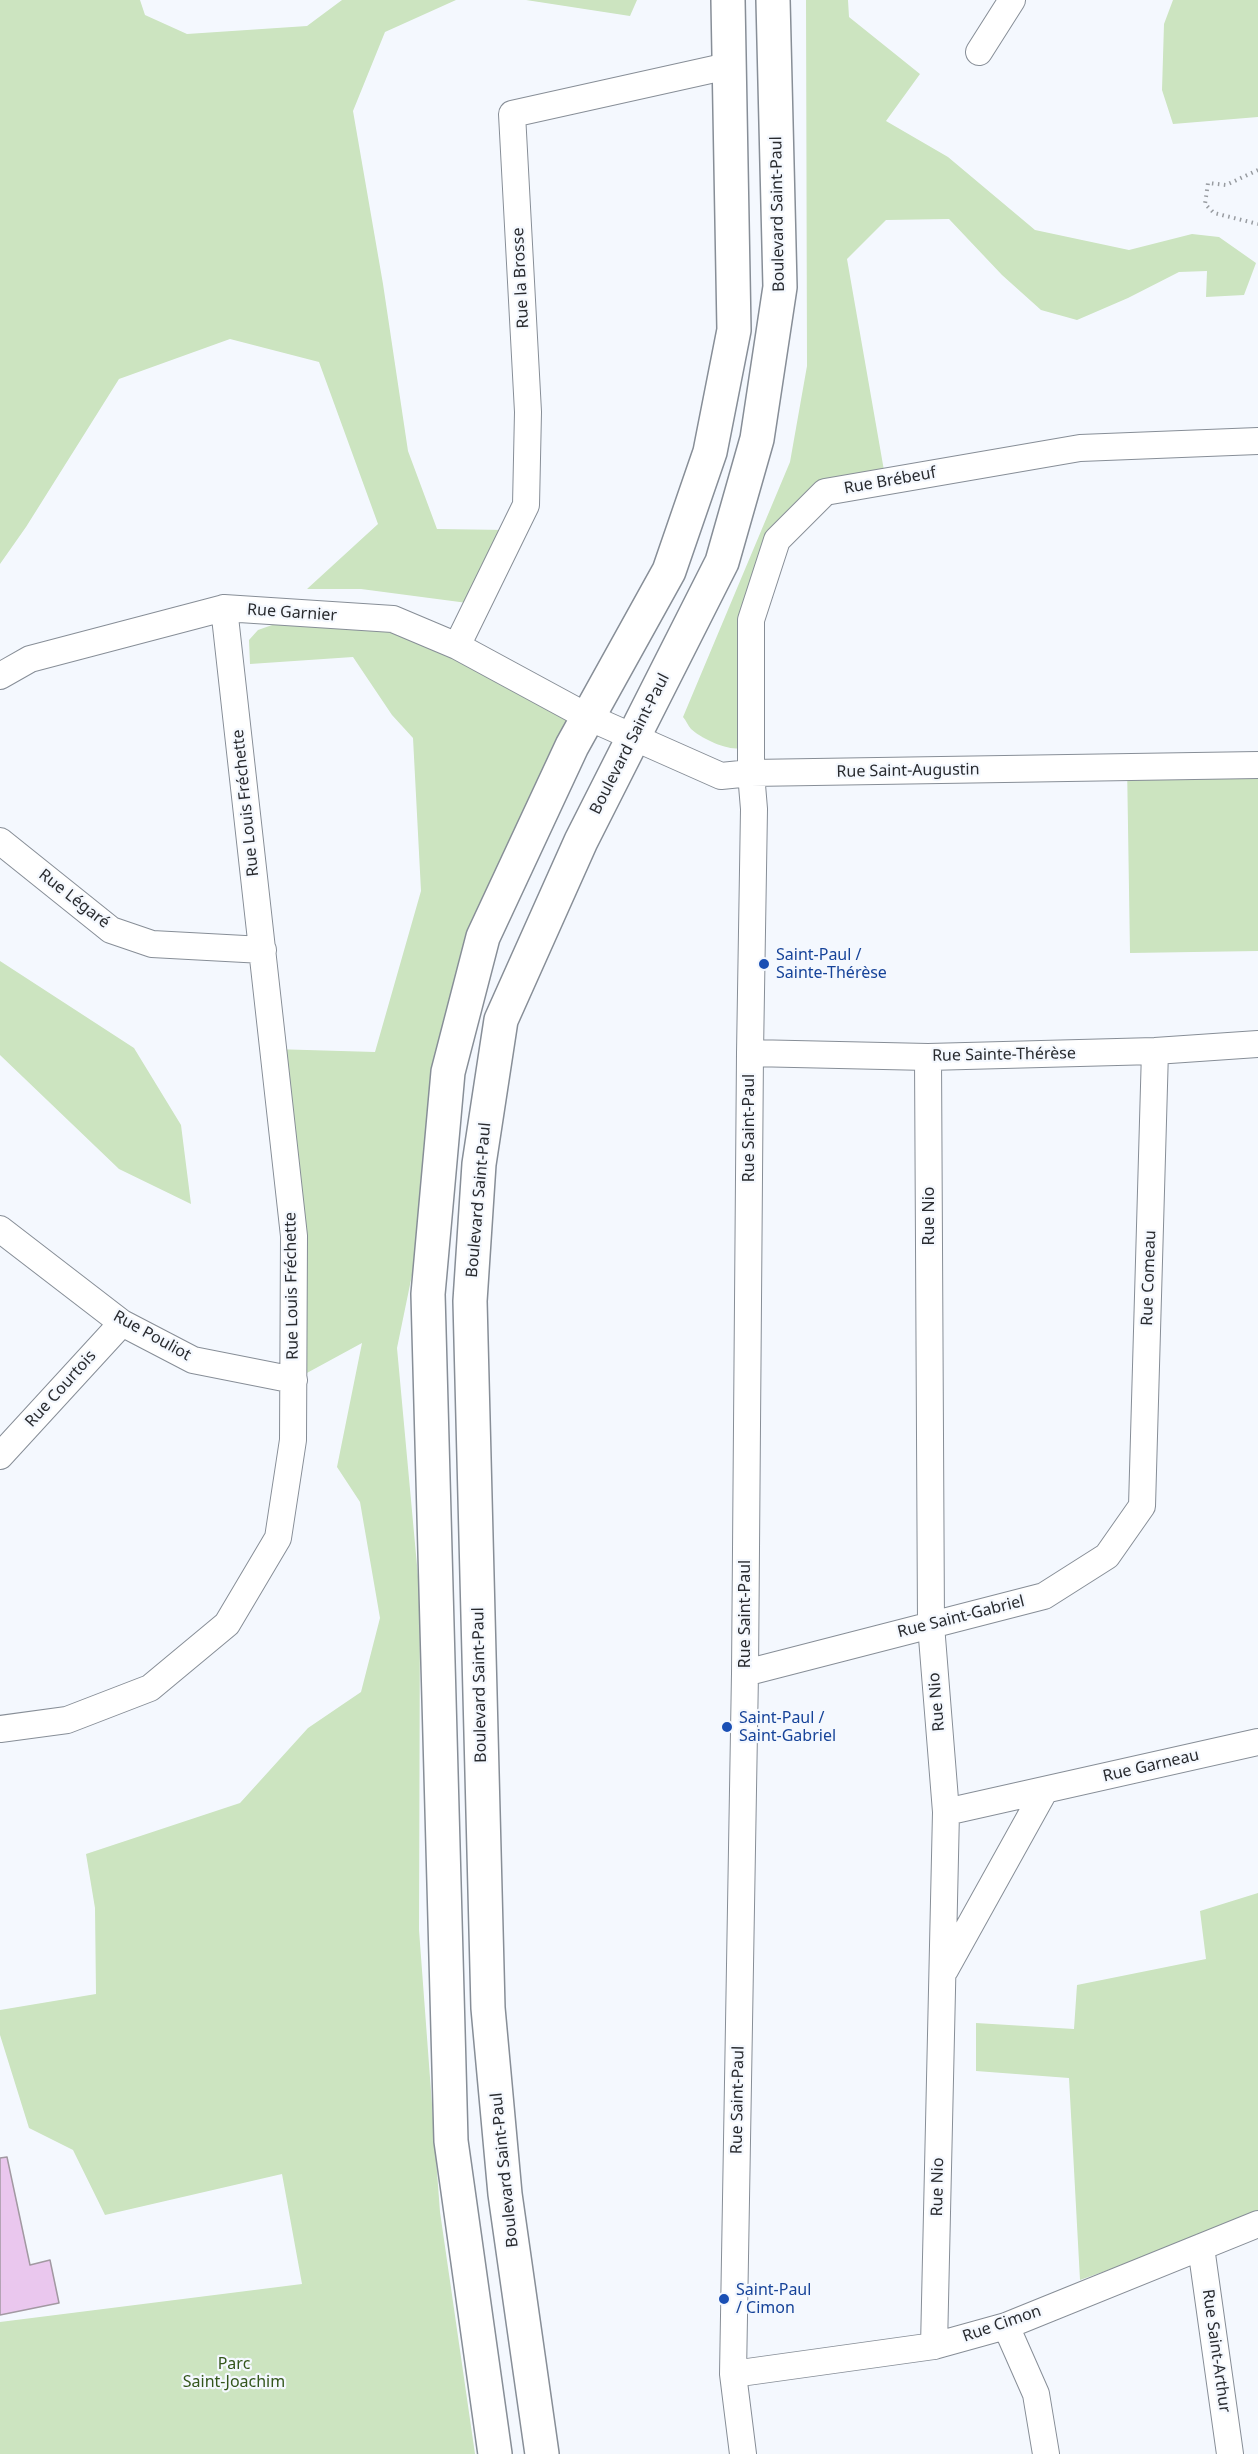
<!DOCTYPE html>
<html>
<head>
<meta charset="utf-8">
<style>
	body { margin:0 }
	canvas { display:block; background:#f4f8fe }
</style>
</head>
<body>
<canvas width="1258" height="2454"></canvas>
<script>
const c = document.querySelector('canvas').getContext('2d');
c.lineJoin = 'round';
function fillPath(path, color) { c.fillStyle = color; c.fill(path, 'evenodd'); }
function stroke(path, color, width, dash) { c.strokeStyle = color; c.lineWidth = width; c.lineCap = dash ? 'butt' : 'round'; c.setLineDash(dash || []); c.stroke(path); }
function label(font, color, halo, rows, align = 'center') {
  c.font = font + ' "Noto Sans",sans-serif'; c.lineWidth = 4.5; c.setLineDash([]); c.textBaseline = 'middle'; c.strokeStyle = halo; c.fillStyle = color; for (const [text, x, y, turn = 0] of rows) {
    c.save(); c.translate(x, y); c.rotate((+turn || 0) * Math.PI / 180); c.textAlign = isNaN(turn) ? turn : align; if (halo) c.strokeText(text, 0, 0); c.fillText(text, 0, 0); c.restore();
  }
}
fillPath(new Path2D(`
	M0 0H140L145 15 187 34 307 26 342 0H456L385 32 353 111 383 284 408 451 437 529 507 530 475 604 361 589H307L378 524 319 362 230 339 119 379 26 527 0 564Z
	M526 0H637L630 16Z
	M806 0H848L849 17 920 74 886 121 948 157 1035 230 1129 250 1192 234 1219 237 1256 263 1244 295 1206 297 1207 271 1179 272 1128 298 1077 320 1041 310 1002 275 949 219 886 220 847 259 886 482 825 492 777 540 751 620 744 747C731 753 702 739 691 729 688 726 686 720 683 717L790 462 807 366Z
	M1173 0H1258V117L1173 124 1162 90 1164 24Z
	M275 624 369 626 406 633 568 716 576 730 503 880 429 1192 397 1348 420 1598 419 1930 440 2212 475 2454H0V2322L302 2284 282 2174 105 2215 73 2150 29 2128 0 2035V2010L96 1994 95 1908 86 1854 240 1803 308 1728 361 1692 380 1618 360 1502 337 1467 362 1343 294 1380 273 1049 375 1052 421 891 413 738 392 715 353 657 250 664 249 640 258 630Z
	M1258 760V951L1130 953 1127 763Z
	M0 961 134 1048 181 1125 191 1204 119 1169 0 1055Z
	M1258 1893V2217L1080 2280 1069 2078 976 2071V2023L1074 2029 1077 1985 1206 1959 1200 1911Z`), '#cce4c0');
const building = new Path2D(`
	M7 2157 30 2265 50 2260 59 2303 0 2315V2158Z`);
fillPath(building, '#eac7ee');
stroke(building, '#a299a2', 1.5);
const minor = new Path2D(`
	M979 52 1012 0
	M457 646 526 505 528 412 512 114 728 66
	M0 676 30 659 224 608 393 619 457 646 588 717 721 776 751 773 1258 765
	M0 841 111 930 152 944 263 950
	M750 1053 928 1057 1155 1051 1258 1044
	M928 1057 931 1625 946 1812 934 2346
	M0 1229 122 1323 193 1360 294 1380
	M0 1456 122 1323
	M745 1673 1044 1596 1107 1556 1142 1506 1155 1051
	M0 1729 67 1720 150 1688 227 1624 278 1538 293 1440 294 1236 224 608
	M946 1812 1258 1742
	M945 1970 1045 1790
	M1201 2247 1230 2454
	M1006 2326 1036 2394 1046 2454
	M733 2374 934 2346 1006 2326 1258 2224
	M743 2454 733 2374 745 1673 750 1053 754 809 751 773V620L777 540 825 492 1080 448 1258 441`);
const major = new Path2D(`
	M495 2454 451 2141 428 1294 448 1072 483 937 572 746 669 571 710 452 734 330 728 0
	M542 2454 505 2194 488 2008 470 1301 479 1164 501 1020 581 841 722 562 757 439 780 287 773 0`);
stroke(minor, '#878e97', 28);
stroke(major, '#878e97', 36);
stroke(new Path2D(`
	M1258 170 1226 185 1208 183 1205 204 1214 213 1258 224`), '#989ca1', 4, [1.5, 4.5]);
stroke(minor, '#fff', 26);
stroke(major, '#fff', 33);
for (const [x, y, r, color] of [
	[764,964,6,"#1a4fb4"],
	[727,1727,6,"#1a4fb4"],
	[724,2299,6,"#1a4fb4"]
]) { const dot = new Path2D(); dot.arc(x, y, r, 0, 2 * Math.PI); c.fillStyle = color; c.fill(dot); stroke(dot, '#f4f8fe', 2); }
label('16px', '#292b2f', '#f4f8fe', [
	["Boulevard Saint-Paul",778,214,-91],
	["Rue la Brosse",521,278,-93],
	["Rue Brébeuf",890,481,-10],
	["Rue Garnier",292,613,4],
	["Boulevard Saint-Paul",630,744,-63],
	["Rue Saint-Augustin",908,771,-1],
	["Rue Louis Fréchette",246,803,-96],
	["Rue Légaré",74,899,38],
	["Rue Sainte-Thérèse",1004,1055,-1],
	["Rue Saint-Paul",749,1128,-90],
	["Boulevard Saint-Paul",479,1200,-85],
	["Rue Nio",929,1216,-90],
	["Rue Comeau",1149,1278,-88],
	["Rue Louis Fréchette",292,1286,-91],
	["Rue Pouliot",152,1336,29],
	["Rue Courtois",61,1389,-48],
	["Rue Saint-Paul",745,1614,-90],
	["Rue Saint-Gabriel",961,1617,-14],
	["Boulevard Saint-Paul",480,1685,-91],
	["Rue Nio",937,1702,-95],
	["Rue Garneau",1151,1766,-13],
	["Rue Saint-Paul",738,2100,-89],
	["Boulevard Saint-Paul",505,2170,-96],
	["Rue Nio",938,2187,-89],
	["Rue Cimon",1002,2324,-19],
	["Rue Saint-Arthur",1216,2351,82]
]);
label('16px', '#164399', '#f4f8fe', [
	["Saint-Paul /",776,955],
	["Sainte-Thérèse",776,973],
	["Saint-Paul /",739,1718],
	["Saint-Gabriel",739,1736],
	["Saint-Paul",736,2290],
	["/ Cimon",736,2308]
], 'left');
label('16px', '#33561b', '#f4f8fe', [
	["Parc",234,2364],
	["Saint-Joachim",234,2382]
]);
</script>
</body>
</html>
